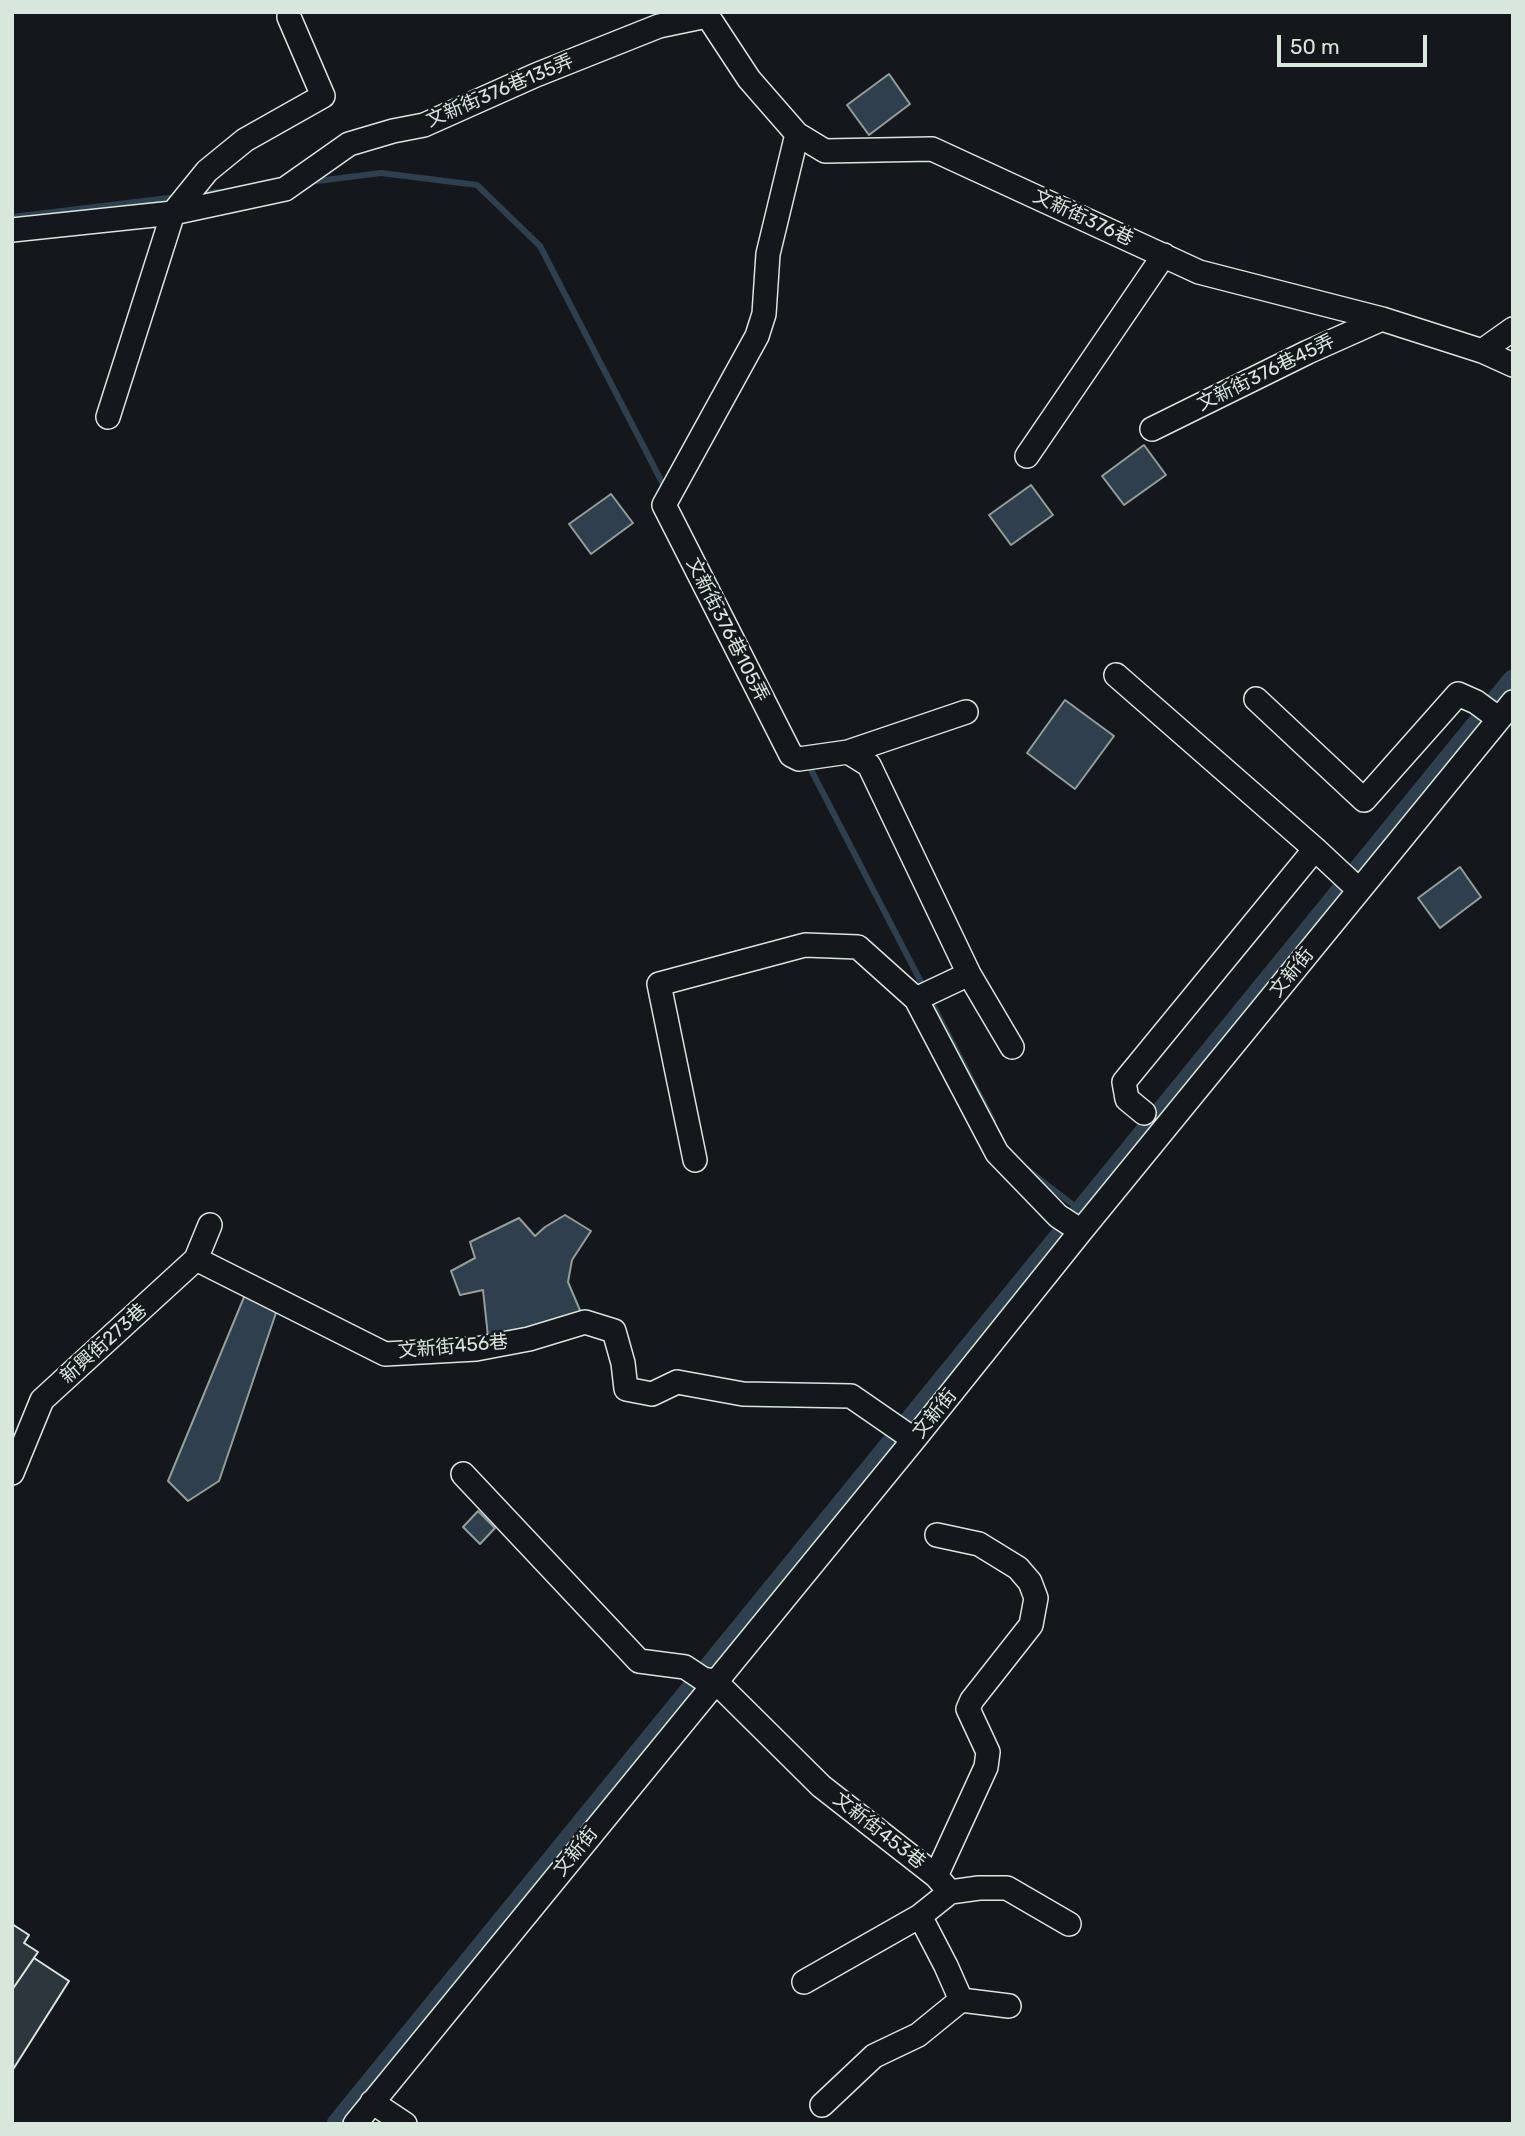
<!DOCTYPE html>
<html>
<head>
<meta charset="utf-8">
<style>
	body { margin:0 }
	#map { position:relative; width:1525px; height:2136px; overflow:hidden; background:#14181c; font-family:Rubik,sans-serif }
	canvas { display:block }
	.frame { position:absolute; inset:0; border:14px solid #d8e6dc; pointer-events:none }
	.scale { position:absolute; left:1277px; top:35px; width:150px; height:32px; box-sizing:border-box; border:4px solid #d8e6dc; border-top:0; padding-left:9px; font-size:21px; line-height:24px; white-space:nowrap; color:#d8e6dc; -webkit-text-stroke:5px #14181c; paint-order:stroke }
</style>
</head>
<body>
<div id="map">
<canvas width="1525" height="2136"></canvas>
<div class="frame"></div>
<div class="scale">50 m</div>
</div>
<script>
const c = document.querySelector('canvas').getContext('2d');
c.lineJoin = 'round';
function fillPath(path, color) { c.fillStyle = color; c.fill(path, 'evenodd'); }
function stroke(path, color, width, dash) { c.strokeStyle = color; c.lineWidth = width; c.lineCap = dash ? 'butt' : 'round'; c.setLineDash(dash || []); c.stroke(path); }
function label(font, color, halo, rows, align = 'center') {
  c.font = font + ' Rubik,"Noto Sans TC",sans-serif'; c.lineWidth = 5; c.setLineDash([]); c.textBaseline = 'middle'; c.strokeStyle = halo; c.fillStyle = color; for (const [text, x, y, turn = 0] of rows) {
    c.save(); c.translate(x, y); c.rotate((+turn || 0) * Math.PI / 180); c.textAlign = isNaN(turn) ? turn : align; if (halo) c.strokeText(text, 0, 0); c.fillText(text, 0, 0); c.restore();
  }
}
const water = new Path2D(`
	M889 74 910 104 869 135 847 105Z
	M1144 445 1166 475 1124 505 1102 476Z
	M1031 485 1053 515 1011 545 989 515Z
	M611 494 633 523 591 554 569 524Z
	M1065 700 1114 736 1075 789 1027 753Z
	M1460 867 1481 897 1440 928 1418 898Z
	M565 1215 591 1231 572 1260 568 1282 585 1322 489 1346 483 1290 460 1295 451 1271 475 1258 470 1242 519 1218 535 1236 545 1227Z
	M249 1285 280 1301 219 1481 188 1501 168 1481Z
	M478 1511 495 1528 480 1544 463 1527Z`);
fillPath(water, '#2f3f4d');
stroke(water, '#939e99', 2);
stroke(new Path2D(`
	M309 182 381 173 477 185 540 246 666 490
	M194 195 218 192
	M12 217 177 197
	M808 764 993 1121
	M1027 1169 1081 1211`), '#2f3f4d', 6);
stroke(new Path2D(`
	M337 2124 1513 680`), '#2f3f4d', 21);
const building = new Path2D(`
	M12 1924 29 1935 24 1943 38 1952 12 1990Z
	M34 1958 69 1981 12 2071V1990Z`);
fillPath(building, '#2c363c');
stroke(building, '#d8e6dc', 2);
const minor = new Path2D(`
	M705 12 749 79 797 134 825 151 932 149 1199 272 1382 319 1482 351 1513 365
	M797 134 768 254 764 314 757 336 664 505 791 755 799 759 848 752 869 765 969 974 1012 1047
	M12 230 173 213 285 189 349 144 393 131 424 125 536 75 659 26 707 16
	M1482 351 1513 329
	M108 417 173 213 207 171 245 140 323 96 289 17
	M1152 429 1308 352 1382 319
	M1027 456 1164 255
	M1116 675 1315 849 1124 1082 1127 1099 1144 1113
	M1256 699 1364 800 1458 694 1476 702 1499 719
	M848 752 966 712
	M1315 849 1359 890
	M916 999 969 974
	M695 1160 659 984 805 945 858 947 916 999 997 1153 1058 1216 1081 1231
	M196 1259 385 1354 476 1349 529 1339 585 1322 614 1331 623 1363 626 1389 652 1394 677 1382 743 1394 851 1396 906 1434 916 1437
	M12 1473 42 1400 196 1259 210 1225
	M463 1474 639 1661 685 1667 703 1679 715 1681 821 1786 936 1876 950 1892 979 1888H1007L1069 1924
	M936 1876 986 1767 988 1752 968 1709 972 1700 1031 1625 1036 1598 1030 1582 1018 1568 979 1544 937 1535
	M804 1982 920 1916 950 1892
	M961 2000 1009 2006
	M372 2102 405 2124
	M822 2105 874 2056 918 2035 961 2000 946 1966 920 1916
	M355 2124 916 1437 1081 1231 1513 702`);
stroke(minor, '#d8e6dc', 26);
stroke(minor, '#14181c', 23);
label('19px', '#d8e6dc', '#14181c', [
	["文新街376巷135弄",500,91,-23],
	["文新街376巷",1083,218,25],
	["文新街376巷45弄",1266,373,-26],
	["文新街376巷105弄",727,630,63],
	["文新街",1292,973,-51],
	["新興街273巷",104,1344,-42],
	["文新街456巷",453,1347,-5],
	["文新街",935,1414,-51],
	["文新街453巷",879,1831,38],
	["文新街",576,1852,-51]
]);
</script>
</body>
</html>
